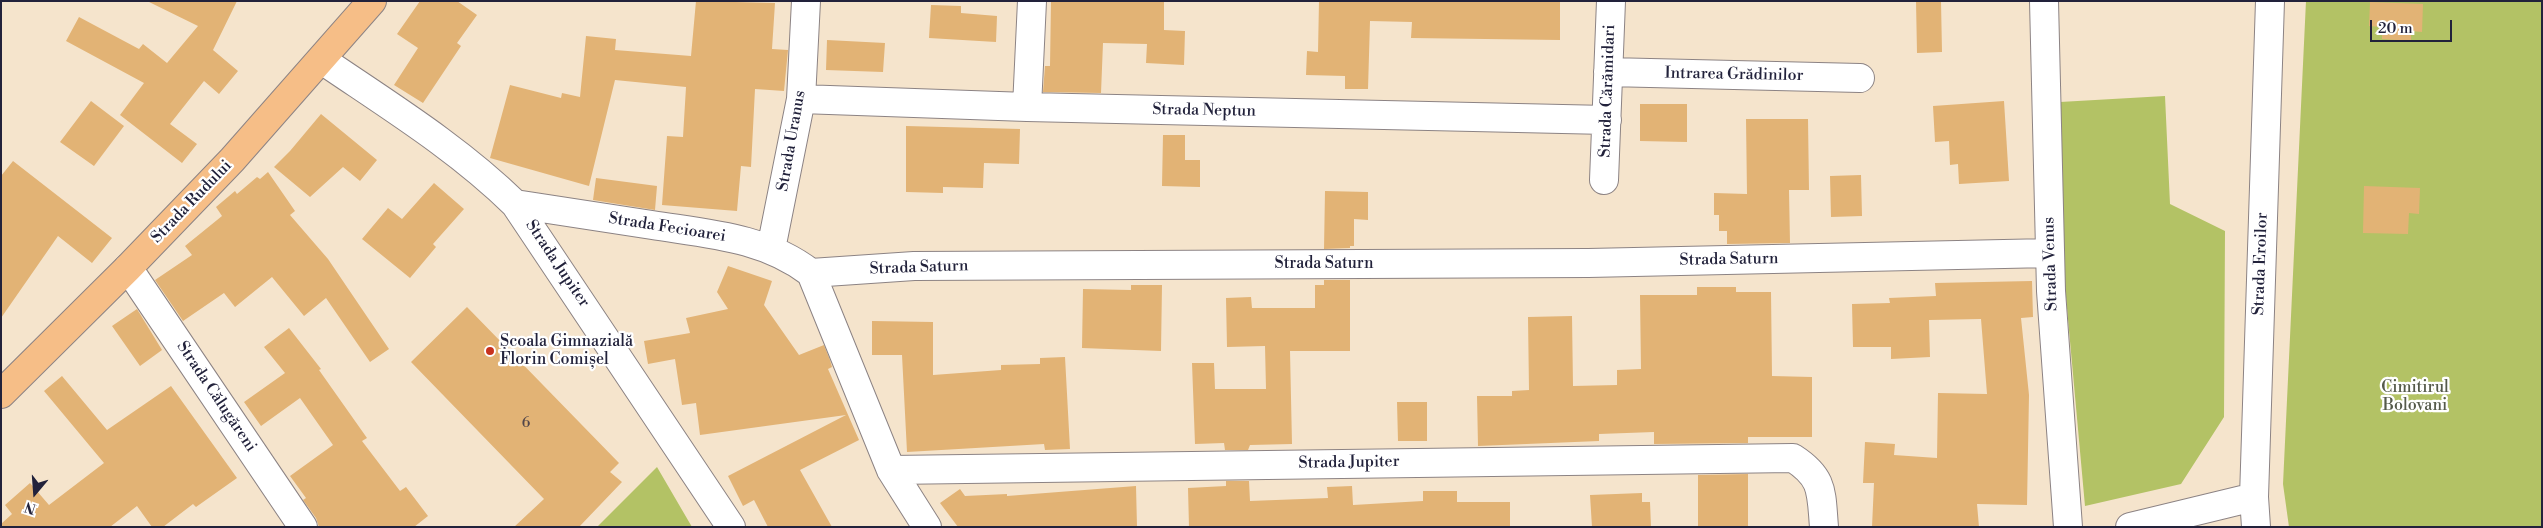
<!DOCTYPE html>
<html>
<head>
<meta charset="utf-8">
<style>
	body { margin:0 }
	#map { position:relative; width:2543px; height:528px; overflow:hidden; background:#f5e4cc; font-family:"Libre Bodoni",serif }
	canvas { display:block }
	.frame { position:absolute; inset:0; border:2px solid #22223b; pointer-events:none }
	.north { position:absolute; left:10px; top:468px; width:50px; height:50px; -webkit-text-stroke:4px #fff; paint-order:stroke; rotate:198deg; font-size:14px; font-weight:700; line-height:20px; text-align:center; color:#22223b }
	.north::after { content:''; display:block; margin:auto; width:18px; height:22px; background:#22223b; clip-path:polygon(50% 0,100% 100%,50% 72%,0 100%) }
	.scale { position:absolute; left:2370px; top:20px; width:82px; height:22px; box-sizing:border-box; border:2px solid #22223b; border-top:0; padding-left:6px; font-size:15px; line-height:18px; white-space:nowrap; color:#22223b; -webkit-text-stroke:4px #fff; paint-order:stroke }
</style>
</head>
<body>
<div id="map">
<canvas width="2543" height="528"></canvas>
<div class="frame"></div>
<div class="north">N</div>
<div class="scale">20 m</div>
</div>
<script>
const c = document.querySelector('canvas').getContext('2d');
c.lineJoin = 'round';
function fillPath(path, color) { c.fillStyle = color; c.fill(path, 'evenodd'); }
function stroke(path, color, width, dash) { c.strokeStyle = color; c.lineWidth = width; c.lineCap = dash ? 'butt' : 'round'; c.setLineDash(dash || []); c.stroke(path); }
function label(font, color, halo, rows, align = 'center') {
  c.font = font + ' "Libre Bodoni",serif'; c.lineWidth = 4.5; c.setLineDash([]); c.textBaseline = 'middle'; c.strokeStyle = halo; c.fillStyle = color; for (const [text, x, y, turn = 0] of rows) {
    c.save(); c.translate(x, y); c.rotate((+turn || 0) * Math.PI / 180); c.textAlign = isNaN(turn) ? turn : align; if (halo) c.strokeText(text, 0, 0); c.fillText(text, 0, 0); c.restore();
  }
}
fillPath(new Path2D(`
	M2306 1H2542V527H2289L2283 484Z
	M2165 96 2170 204 2225 231 2224 417 2181 484 2085 506 2049 110 2060 102Z
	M657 467 692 527H597Z`), '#b3c265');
fillPath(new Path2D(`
	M147 1H237L213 50 238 71 219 94 204 81 170 124 197 144 182 163 120 115 144 83 66 41 79 17 139 49 143 44 167 63 198 26Z
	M420 1H457L477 15 457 43 461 46 423 103 394 85 418 48 397 34Z
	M696 1 775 3 772 49 788 50 784 91 755 89 751 167 741 166 737 211 662 205 667 136 683 137 686 87 615 80 589 186 490 158 510 85 561 98 562 93 580 97 586 36 616 39 615 50 691 56Z
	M1051 1H1164V30L1185 31 1184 65 1146 63 1147 44 1103 43 1101 93 1043 92 1045 66H1050Z
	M1319 1H1560V40L1411 38 1412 22 1370 21 1368 89H1345V76L1306 75 1307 51 1318 52Z
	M1916 1H1941L1942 52 1917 53Z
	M2370 2 2423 4 2422 32 2411 31V41L2382 39V27L2369 26Z
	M931 5 961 6V13L997 16 996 42 929 38Z
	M827 40 885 43 883 72 826 70Z
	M91 101 124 126 94 166 60 142Z
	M2004 101 2009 181 1959 184 1958 164 1950 165 1949 141 1935 142 1933 106Z
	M1640 104H1687V142L1640 141Z
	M321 114 377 160 360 181 343 167 310 197 274 167 290 151Z
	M1746 119H1808L1809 190H1789L1790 243 1727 244V231H1719V215H1714V193L1747 194Z
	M906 126 1020 129 1019 164 984 163 983 188 943 187V193L906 192Z
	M1163 135H1185V160H1200V187L1162 186Z
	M13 161 112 238 92 263 58 236 1 318V176Z
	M268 172 295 211 290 215 328 259 389 349 370 362 326 298 304 316 272 277 235 307 224 293 183 321 155 280 192 255 185 246 222 216 216 207 235 191 237 194 257 177 260 179Z
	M1861 175 1862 216 1831 217 1830 176Z
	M596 178 657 186 655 210 593 200Z
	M434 183 464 209 433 244 436 247 410 278 362 239 388 208 402 219Z
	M2364 186 2420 188 2419 214 2409 213 2408 234 2363 233Z
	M1325 191 1368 192V220L1354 219V246H1350V248L1324 249Z
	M728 266 772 281 764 305 799 355 824 345 830 360 832 367 828 369 859 440 800 470 832 527H768L754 500 743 506 728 476 846 415 700 435 696 403 682 405 675 359 648 364 644 341 690 333 686 318 728 309 717 292Z
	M1324 280H1350V351H1290L1292 444 1250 445 1248 450H1225L1224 443 1195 444 1192 363H1214L1215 389H1266L1265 346 1227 347 1226 298 1251 297 1252 308H1315V285H1324Z
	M2032 281 2033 317 2021 318 2029 395 2027 505 1977 504 1979 527H1872L1874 483H1863L1865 442 1895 444 1894 455 1937 458 1938 393 1987 394 1981 319 1929 320 1930 357 1891 359V347H1853L1852 304 1890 303 1889 298 1936 296 1935 283Z
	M1131 285H1162L1161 351 1082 348 1083 289 1131 290Z
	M1697 287H1736V292H1771L1772 376 1812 377V437H1748V443L1654 444V432L1599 434V441L1478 446 1477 396H1512V391L1529 390 1528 317 1572 316 1573 386 1617 385V370L1641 369 1640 295H1697Z
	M467 307 619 463 610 472 622 482 579 527H514L544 499 411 362Z
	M137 309 162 350 140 366 112 326Z
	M872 321 933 322V375L1001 370V365L1040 364V358L1065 357 1070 449 1045 450 1044 444 907 452 902 355H872Z
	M289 328 321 369 319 370 367 438 362 441 400 491 406 487 428 516 414 527H319L316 518 303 500 306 498 290 476 333 445 300 398 261 426 244 402 285 373 264 347Z
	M62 376 107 430 171 386 237 478 196 507 193 504 163 527H152L137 506 110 527H1V524L12 514 5 505 30 483 49 505 104 463 44 391Z
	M1397 402H1427V441H1398Z
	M1748 474V527H1698V475Z
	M1226 481H1249L1250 501 1328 498 1327 487 1352 486 1353 505 1423 501V491H1457V502H1510V527H1189L1188 488 1226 486Z
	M1136 486 1137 527H958L940 503 960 489 965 496 1007 494V496Z
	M1642 493V502H1650L1651 527H1592L1590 495Z`), '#e2b375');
const minor = new Path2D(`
	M2044 1 2051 291 2068 527
	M322 60C388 105 458 148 515 204L731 527
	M1608 72 1860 78
	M801 99 1027 107 1607 120
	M1027 107 1032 1
	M1604 180 1611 1
	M515 204C561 211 607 218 652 225 709 234 764 237 811 273
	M771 249 801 99 806 1
	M128 268 303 527
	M811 273 914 266 1588 263 2050 253
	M811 273 891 470 927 527
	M891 470 1793 458C1824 478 1821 492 1824 527
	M2130 527 2254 497
	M2256 527 2254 497 2270 1`);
const major = new Path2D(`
	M1 394 128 268 232 160 372 1`);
stroke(minor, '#8c8384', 30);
stroke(major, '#8c8384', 30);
stroke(minor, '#fff', 28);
stroke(major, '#f6be87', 28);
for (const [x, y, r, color] of [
	[490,351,5,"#c8321e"]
]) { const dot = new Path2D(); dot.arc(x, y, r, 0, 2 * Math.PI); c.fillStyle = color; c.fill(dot); stroke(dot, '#fff', 2); }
label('14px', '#52464a', null, [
	["6",526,424]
]);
label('16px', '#22223b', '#fff', [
	["Intrarea Grădinilor",1734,75,1],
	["Strada Cărămidari",1608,91,-88],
	["Strada Neptun",1204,111,1],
	["Strada Uranus",792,141,-80],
	["Strada Rudului",192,202,-46],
	["Strada Fecioarei",667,228,9],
	["Strada Saturn",1729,260,-1],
	["Strada Jupiter",557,264,56],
	["Strada Saturn",1324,264],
	["Strada Venus",2051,264,-92],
	["Strada Eroilor",2261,264,-88],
	["Strada Saturn",919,268,-2],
	["Strada Călugăreni",216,397,56],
	["Strada Jupiter",1349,463,-1]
]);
label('16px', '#22223b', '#fff', [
	["Școala Gimnazială",500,342],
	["Florin Comișel",500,360]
], 'left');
label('16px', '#555a4a', '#fff', [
	["Cimitirul",2415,388],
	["Bolovani",2415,406]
]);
</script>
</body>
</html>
